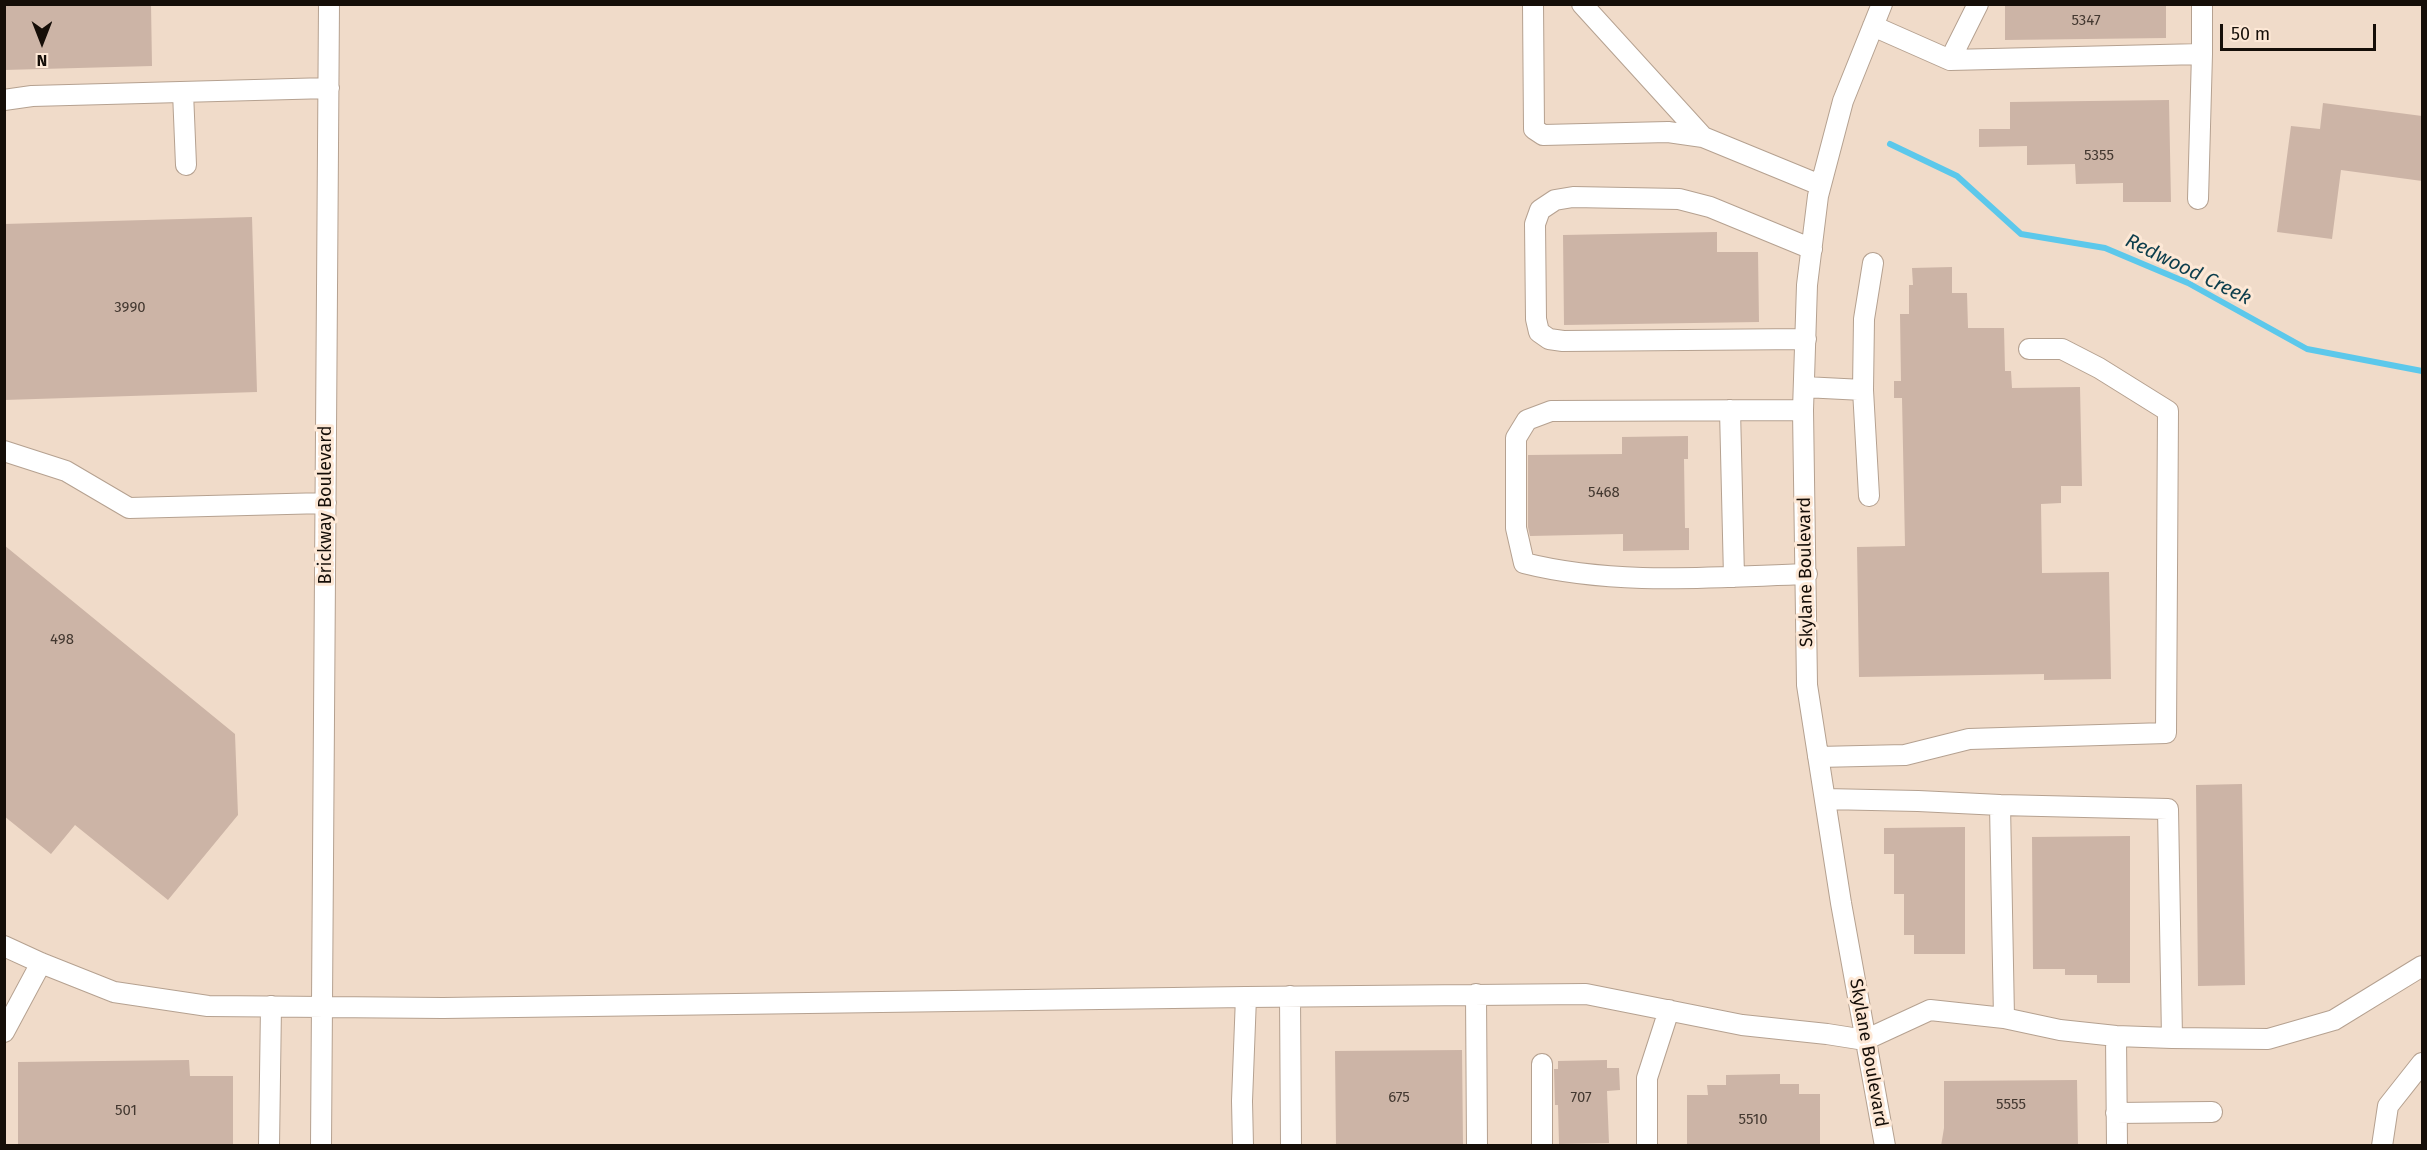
<!DOCTYPE html>
<html>
<head>
<meta charset="utf-8">
<style>
	body { margin:0 }
	#map { position:relative; width:2427px; height:1150px; overflow:hidden; background:#f0dbc9; font-family:"Fira Sans",sans-serif }
	canvas { display:block }
	.frame { position:absolute; inset:0; border:6px solid #150e08; pointer-events:none }
	.north { position:absolute; left:12px; top:12px; width:60px; height:60px; -webkit-text-stroke:4px #fde8d6; paint-order:stroke; rotate:180deg; font-size:16px; font-weight:700; line-height:24px; text-align:center; color:#150e08 }
	.north::after { content:''; display:block; margin:auto; width:21px; height:27px; background:#150e08; clip-path:polygon(50% 0,100% 100%,50% 72%,0 100%) }
	.scale { position:absolute; left:2220px; top:24px; width:156px; height:27px; box-sizing:border-box; border:3px solid #150e08; border-top:0; padding-left:8px; font-size:18px; line-height:21px; white-space:nowrap; color:#150e08; -webkit-text-stroke:4px #fde8d6; paint-order:stroke }
</style>
</head>
<body>
<div id="map">
<canvas width="2427" height="1150"></canvas>
<div class="frame"></div>
<div class="north">N</div>
<div class="scale">50 m</div>
</div>
<script>
const c = document.querySelector('canvas').getContext('2d');
c.lineJoin = 'round';
function stroke(path, color, width, dash) { c.strokeStyle = color; c.lineWidth = width; c.lineCap = dash ? 'butt' : 'round'; c.setLineDash(dash || []); c.stroke(path); }
function fillPath(path, color) { c.fillStyle = color; c.fill(path, 'evenodd'); }
function label(font, color, halo, rows, align = 'center') {
  c.font = font + ' "Fira Sans",sans-serif'; c.lineWidth = 6; c.setLineDash([]); c.textBaseline = 'middle'; c.strokeStyle = halo; c.fillStyle = color; for (const [text, x, y, turn = 0] of rows) {
    c.save(); c.translate(x, y); c.rotate((+turn || 0) * Math.PI / 180); c.textAlign = isNaN(turn) ? turn : align; if (halo) c.strokeText(text, 0, 0); c.fillText(text, 0, 0); c.restore();
  }
}
stroke(new Path2D(`
	M1890 144 1957 176 2021 234 2105 248 2188 283 2307 349 2422 371`), '#5cc8eb', 6);
fillPath(new Path2D(`
	M4 4H151L152 66 4 70Z
	M2005 4H2166V38L2005 40Z
	M2169 100 2171 202H2123V183L2076 184 2075 164 2027 165V146L1979 147V129H2010V102Z
	M2323 103 2422 116V181L2341 170 2332 239 2277 232 2291 126 2320 129Z
	M252 217 257 392 4 400V224Z
	M1717 232V252H1758L1759 322 1564 325 1563 235Z
	M1952 267V293H1967L1968 328H2004L2005 371H2011L2012 388 2080 387 2082 486H2061V503L2041 504 2042 573 2109 572 2111 679 2044 680V674L1859 677 1857 547 1905 546 1902 398H1894V381H1901L1900 314H1909V285H1913L1912 268Z
	M1688 436V459H1684L1685 528H1689V550L1623 551V534L1530 536 1528 527V455L1622 454V437Z
	M4 545 235 734 238 815 168 900 75 825 51 854 4 816Z
	M2242 784 2245 985 2198 986 2196 785Z
	M1965 827V954H1914V935H1904V894H1894V854H1884V828Z
	M2130 836V983H2097V975H2065V969H2033L2032 837Z
	M1462 1050 1463 1146H1336L1335 1051Z
	M189 1060 190 1076H233V1146H18V1062Z
	M1607 1060V1068H1619L1620 1090 1607 1091 1609 1143 1559 1144 1558 1105H1555L1554 1069H1558V1061Z
	M1780 1074V1084H1799V1094H1820V1145L1687 1146V1095H1708L1707 1085H1726V1075Z
	M2077 1080 2078 1146H1941L1944 1128V1081Z`), '#ccb4a6');
const minor = new Path2D(`
	M1533 4 1534 129 1543 135 1668 132 1703 137 1820 185
	M1582 4 1703 137
	M1882 4 1843 101 1818 196 1807 285 1803 410 1807 685 1841 903 1885 1146
	M2202 4V54
	M1873 26 1950 60 1978 4
	M1950 60 2202 54 2198 199
	M183 92 186 165
	M4 100 32 96 329 88
	M1806 339 1563 341 1549 339 1539 332 1536 319 1535 224 1540 210 1555 200 1573 197 1679 199 1710 207 1812 249
	M1804 387 1863 390 1864 319 1873 263
	M1863 390 1869 496
	M1730 410 1734 577
	M1803 410 1551 411 1527 420 1516 438V528L1524 563C1615 586 1713 577 1807 574
	M4 451 66 471 129 508 326 503
	M1818 757 1905 755 1969 739 2166 733 2168 411 2099 368 2062 349H2029
	M2000 805 2168 809 2172 1038 2116 1036 2060 1030 2004 1018
	M4 946 41 963 114 992 208 1006 443 1008 1246 997
	M1476 994 1477 1146
	M1290 996 1291 1146
	M4 1032 41 963
	M2116 1036 2117 1146
	M2172 1038 2268 1039 2334 1020 2422 966
	M1542 1064V1146
	M2116 1113 2212 1112
	M269 1146 271 1006
	M321 1146 329 4
	M1243 1146 1242 1101 1246 997 1586 994 1742 1025 1827 1034 1865 1040 1930 1010 2004 1018 2000 805 1918 801 1825 799
	M1647 1146V1078L1669 1010
	M2382 1146 2388 1106 2422 1063`);
stroke(minor, '#b5a190', 22);
stroke(minor, '#fff', 20);
label('15px', '#433830', null, [
	["5347",2086,21],
	["5355",2099,156],
	["3990",130,308],
	["5468",1604,493],
	["498",62,640],
	["675",1399,1098],
	["707",1581,1098],
	["5555",2011,1105],
	["501",126,1111],
	["5510",1753,1120]
]);
label('18px', '#150e08', '#fde8d6', [
	["Brickway Boulevard",326,505,-90],
	["Skylane Boulevard",1806,572,-91],
	["Skylane Boulevard",1868,1053,80]
]);
label('italic 20px', '#0c3d4c', '#fde8d6', [
	["Redwood Creek",2188,270,26]
]);
</script>
</body>
</html>
